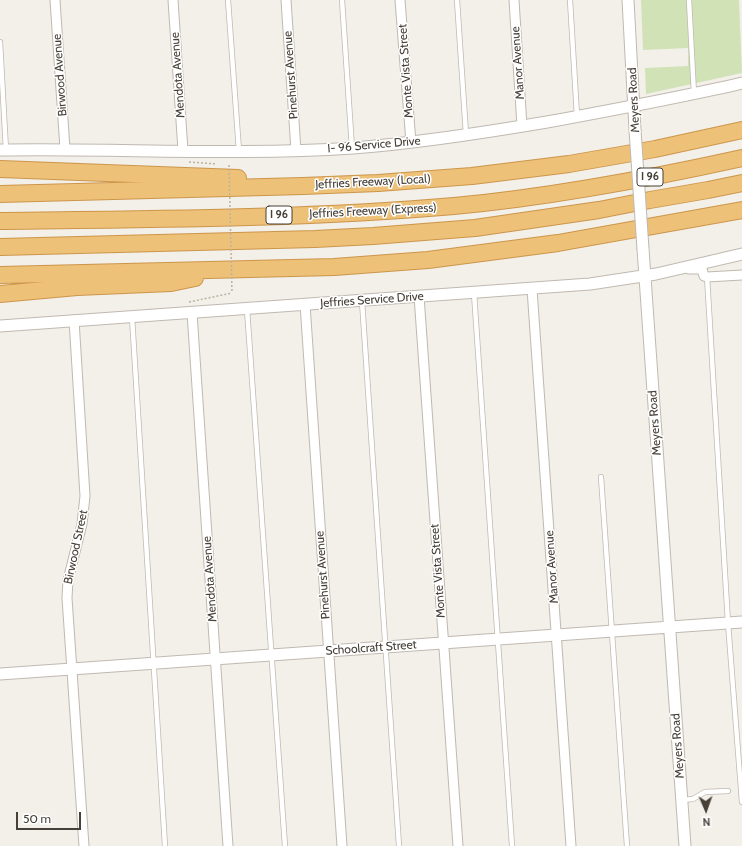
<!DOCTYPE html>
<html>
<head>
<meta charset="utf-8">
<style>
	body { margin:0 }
	#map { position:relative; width:742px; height:846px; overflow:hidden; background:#f3efe9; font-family:Cabin,sans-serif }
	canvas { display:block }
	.north { position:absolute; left:686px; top:790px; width:40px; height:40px; -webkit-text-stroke:3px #fff; paint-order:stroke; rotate:178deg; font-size:11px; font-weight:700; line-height:16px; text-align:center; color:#464038 }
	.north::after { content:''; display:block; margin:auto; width:14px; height:18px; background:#464038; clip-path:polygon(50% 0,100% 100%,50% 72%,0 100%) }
	.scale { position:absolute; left:16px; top:812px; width:65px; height:18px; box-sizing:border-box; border:2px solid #464038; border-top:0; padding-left:5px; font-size:12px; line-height:14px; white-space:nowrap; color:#464038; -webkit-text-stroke:3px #fff; paint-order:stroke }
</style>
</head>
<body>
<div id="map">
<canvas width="742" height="846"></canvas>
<div class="north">N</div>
<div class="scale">50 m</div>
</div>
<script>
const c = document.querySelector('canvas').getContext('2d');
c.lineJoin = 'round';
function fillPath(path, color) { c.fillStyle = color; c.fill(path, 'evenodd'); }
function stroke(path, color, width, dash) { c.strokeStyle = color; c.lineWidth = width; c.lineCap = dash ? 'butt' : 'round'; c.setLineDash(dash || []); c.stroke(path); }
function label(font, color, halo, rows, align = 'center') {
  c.font = font + ' Cabin,sans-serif'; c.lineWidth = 3; c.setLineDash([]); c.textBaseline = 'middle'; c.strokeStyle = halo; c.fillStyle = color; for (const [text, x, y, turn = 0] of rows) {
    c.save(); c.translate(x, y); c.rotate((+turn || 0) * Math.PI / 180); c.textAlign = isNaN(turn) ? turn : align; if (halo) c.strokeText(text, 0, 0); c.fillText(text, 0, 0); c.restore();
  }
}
fillPath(new Path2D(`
	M641 0H739L742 73 646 94 645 68 688 66V48L643 50Z`), '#d1e2b7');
const service = new Path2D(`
	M228 0 239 151
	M342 0 352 148
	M457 0 466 134
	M570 0 577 116
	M689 0 694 94
	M0 42 6 150
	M707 277 728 623 742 802
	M474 293 512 846
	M362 301 399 846
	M247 309 285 846
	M132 317 165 846
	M601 477 627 846
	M681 800 693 799 705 792 728 791`);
const minor = new Path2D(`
	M55 0 65 149
	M173 0 183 151
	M286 0 296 151
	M400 0 411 143
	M514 0 522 126
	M689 269H702L704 276 707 277 742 275
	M532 289 571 846
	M419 296 458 846
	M305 304 342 846
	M192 313 228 846
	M74 320 85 496 82 524 68 580 67 598 84 846`);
const tertiary = new Path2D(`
	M628 0 635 130
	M0 150C118 148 236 156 353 148 418 143 482 133 547 122 612 110 677 98 742 83
	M643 249 685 846
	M0 326 590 284 656 274 742 254
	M0 674 742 622`);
const motorway = new Path2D(`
	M0 169 238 178
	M0 194 303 186 378 183 472 176 569 164 655 149 742 130
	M0 221C151 219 303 219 454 206 551 197 647 179 742 158
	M0 247 315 239 373 236 475 228 599 210 650 200 708 190 742 183
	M0 275 334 267 428 260 558 243 742 210
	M0 294 77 287 171 283 195 278`);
stroke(service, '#c0b9b0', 6);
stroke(minor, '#c0b9b0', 11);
stroke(tertiary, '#c0b9b0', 13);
stroke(motorway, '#cc964a', 18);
stroke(new Path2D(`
	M189 162 217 164
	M189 302 232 293`), '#bdb1a0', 1.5, [2, 2]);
stroke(service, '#fff', 4.5);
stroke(minor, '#fff', 9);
stroke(tertiary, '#fff', 11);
stroke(motorway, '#eec179', 16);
const tertiaryBridge = new Path2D(`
	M635 130 643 249`);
stroke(tertiaryBridge, '#c0b9b0', 13, []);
stroke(new Path2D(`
	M229 165 232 293`), '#bdb1a0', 1.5, [2, 2]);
stroke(tertiaryBridge, '#fff', 11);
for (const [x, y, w] of [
	[650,177,26],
	[279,215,26]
]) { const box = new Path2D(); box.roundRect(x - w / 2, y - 9, w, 18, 3); c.fillStyle = '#fff'; c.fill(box); stroke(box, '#464038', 1); }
label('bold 11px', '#464038', null, [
	["I 96",650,177],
	["I 96",279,215]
]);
label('12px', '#464038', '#fff', [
	["Manor Avenue",518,63,-94],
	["Monte Vista Street",406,71,-94],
	["Birwood Avenue",60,75,-94],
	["Mendota Avenue",178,75,-94],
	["Pinehurst Avenue",291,75,-94],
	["Meyers Road",634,100,-93],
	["I- 96 Service Drive",374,145,-5],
	["Jeffries Freeway (Local)",373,182,-3],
	["Jeffries Freeway (Express)",373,211,-3],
	["Jeffries Service Drive",372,300,-4],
	["Meyers Road",655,423,-94],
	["Birwood Street",76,547,-78],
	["Manor Avenue",552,567,-94],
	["Monte Vista Street",438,571,-94],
	["Pinehurst Avenue",323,575,-94],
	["Mendota Avenue",210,579,-94],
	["Schoolcraft Street",371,648,-4],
	["Meyers Road",678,746,-94]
]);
</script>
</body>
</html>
